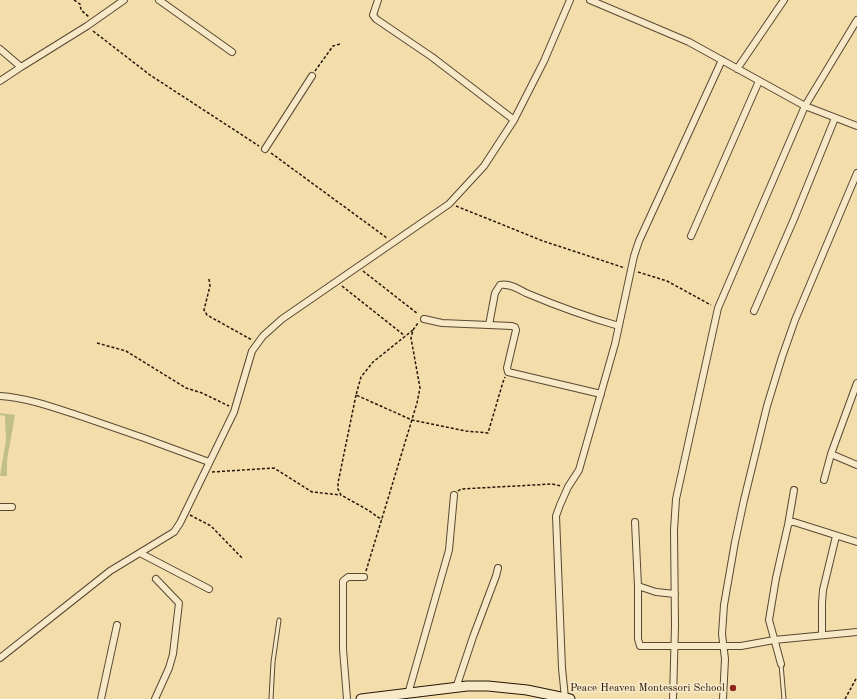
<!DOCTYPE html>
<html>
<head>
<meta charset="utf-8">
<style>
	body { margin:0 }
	canvas { display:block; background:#f2ddab }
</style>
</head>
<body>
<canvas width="857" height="699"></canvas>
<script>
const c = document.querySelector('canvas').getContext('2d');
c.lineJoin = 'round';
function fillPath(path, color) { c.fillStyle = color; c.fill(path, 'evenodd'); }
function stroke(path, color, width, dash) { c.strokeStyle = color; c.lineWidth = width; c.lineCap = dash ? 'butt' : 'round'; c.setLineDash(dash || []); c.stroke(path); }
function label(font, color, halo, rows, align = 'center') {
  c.font = font + ' "Old Standard TT",serif'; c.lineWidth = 3.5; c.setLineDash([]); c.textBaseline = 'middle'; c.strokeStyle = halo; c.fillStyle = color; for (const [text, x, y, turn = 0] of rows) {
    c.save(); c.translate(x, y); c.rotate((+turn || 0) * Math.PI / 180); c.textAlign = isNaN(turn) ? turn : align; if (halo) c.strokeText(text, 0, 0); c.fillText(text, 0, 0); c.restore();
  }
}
fillPath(new Path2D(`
	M0 413 15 415 7 460V476H0L6 440 5 416 0 415Z`), '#bfbf86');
const service = new Path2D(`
	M781 664 784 699
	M271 699 273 662 279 620`);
const minor = new Path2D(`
	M159 0 232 52
	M378 0 373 15 376 19 432 57 514 120
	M590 0 689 42 805 106 857 126
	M0 49 21 67 0 81
	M21 67 87 26 124 0
	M737 69 784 0
	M265 149 312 76
	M691 236 759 81
	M754 311 794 219 835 118
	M424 319 442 323 512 326 515 327 516 330 507 368 508 372 601 394
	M489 325 495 293 500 285C509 283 519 289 526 293 557 306 587 317 619 326
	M857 383 831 454 857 465
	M0 396C29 398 55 408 83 417 125 431 167 446 209 462
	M824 480 831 454
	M0 507H12
	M635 522 638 586V639L640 646H741L774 640 857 632
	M788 525 794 490
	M140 553 209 589
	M638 586 656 592 675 594
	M822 634V603L823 590 836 536
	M0 658 110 571 174 532 180 523 234 412 252 351 263 336 282 319 449 204 484 166 514 120 544 61 570 0
	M781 664 769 620 776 578 788 525 790 522H794L857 542
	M456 688 473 637 496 576 498 568
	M408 694 449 550 454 495
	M565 698 562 668 556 516 560 505 568 487 579 470 615 344 634 256 639 241 722 60
	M101 699 117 625
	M155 699 169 668 173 654 179 603 156 579
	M347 699 343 649V581L348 577H364
	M673 699 675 625 674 530 676 499 718 308 805 106 857 20
	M723 699 725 659 722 634 724 605 735 542 744 500 767 406 782 357 795 320 857 173`);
const secondary = new Path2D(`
	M361 699 467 686H488L527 690 570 699`);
stroke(service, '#594832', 5);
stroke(minor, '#594832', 8);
stroke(secondary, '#261709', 11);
stroke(new Path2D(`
	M74 0 80 4 81 10 89 17
	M93 31 150 75 259 146
	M315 71 333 46 340 44
	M271 153 387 238
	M456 206 543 241 625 268
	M363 271 418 314
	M638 272 667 281 711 305
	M209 279 210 286 204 310 207 315 252 340
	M342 286 405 336
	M413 330 373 362 361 377 356 395 412 420 466 431 488 433 503 382 505 377
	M97 343 126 351 186 388 202 393 229 406
	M356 395 338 483V489L341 495 368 510 382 520
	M212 472 274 468 312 492 341 495
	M458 491 461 489 552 484 561 486
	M190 515 211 526 243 559
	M366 571 417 403 420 388 411 338 413 330 418 323
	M845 699 857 677`), '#261709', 1.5, [3, 2]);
stroke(service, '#f7e9c8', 3);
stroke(minor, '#f7e9c8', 6);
stroke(secondary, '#f7e9c8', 9);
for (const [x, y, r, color] of [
	[733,688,4,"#8f2418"]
]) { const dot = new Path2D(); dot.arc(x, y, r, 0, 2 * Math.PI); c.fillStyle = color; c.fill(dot); stroke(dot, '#f7e9c8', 1.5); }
label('11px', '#261709', '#f7e9c8', [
	["Peace Heaven Montessori School",725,688]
], 'right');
</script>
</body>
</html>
